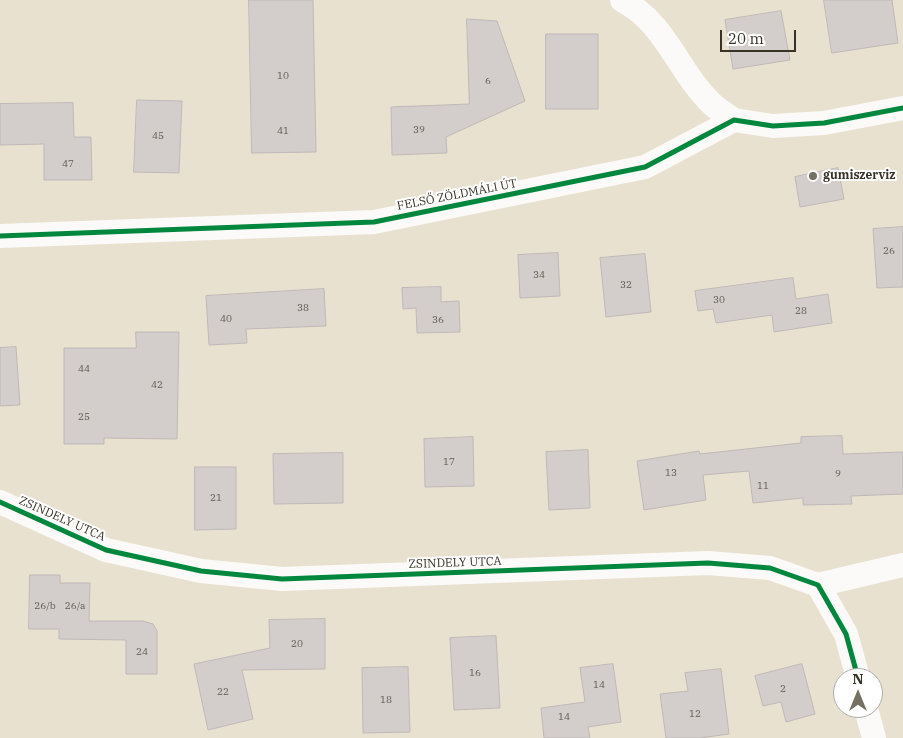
<!DOCTYPE html>
<html>
<head>
<meta charset="utf-8">
<style>
	body { margin:0 }
	#map { position:relative; width:903px; height:738px; overflow:hidden; background:#e8e1d0; font-family:"IBM Plex Serif",serif }
	canvas { display:block }
	.north { position:absolute; left:833px; top:668px; width:50px; height:50px; box-sizing:border-box; background:#fff; border:1px solid #afada8; border-radius:50%; rotate:0deg; font-size:14px; font-weight:700; line-height:20px; text-align:center; color:#383326 }
	.north::after { content:''; display:block; margin:auto; width:18px; height:22px; background:#767062; clip-path:polygon(50% 0,100% 100%,50% 72%,0 100%) }
	.scale { position:absolute; left:720px; top:30px; width:76px; height:22px; box-sizing:border-box; border:2px solid #383326; border-top:0; padding-left:6px; font-size:15px; line-height:18px; white-space:nowrap; color:#383326; -webkit-text-stroke:4px #fff; paint-order:stroke }
</style>
</head>
<body>
<div id="map">
<canvas width="903" height="738"></canvas>
<div class="north">N</div>
<div class="scale">20 m</div>
</div>
<script>
const c = document.querySelector('canvas').getContext('2d');
c.lineJoin = 'round';
function fillPath(path, color) { c.fillStyle = color; c.fill(path, 'evenodd'); }
function stroke(path, color, width, dash) { c.strokeStyle = color; c.lineWidth = width; c.lineCap = dash ? 'butt' : 'round'; c.setLineDash(dash || []); c.stroke(path); }
function label(font, color, halo, rows, align = 'center') {
  c.font = font + ' "IBM Plex Serif",serif'; c.lineWidth = 4; c.setLineDash([]); c.textBaseline = 'middle'; c.strokeStyle = halo; c.fillStyle = color; for (const [text, x, y, turn = 0] of rows) {
    c.save(); c.translate(x, y); c.rotate((+turn || 0) * Math.PI / 180); c.textAlign = isNaN(turn) ? turn : align; if (halo) c.strokeText(text, 0, 0); c.fillText(text, 0, 0); c.restore();
  }
}
const building = new Path2D(`
	M249 0H313L316 152 252 153Z
	M824 0H892L898 43 832 53Z
	M781 11 790 60 733 69 725 20Z
	M467 19 497 21 525 101 446 137 447 153 392 155 391 107 469 104Z
	M546 34H598V109H546Z
	M137 100 182 101 179 173 134 172Z
	M73 103 74 137H91L92 180H44V144L0 145V104Z
	M838 168 844 199 800 207 795 177Z
	M903 227V287L877 288 873 229Z
	M558 253 560 296 520 298 518 255Z
	M645 254 651 312 606 317 600 258Z
	M793 278 796 299 828 294 832 323 774 332 772 315 716 323 713 309 698 311 695 291Z
	M441 287V302L459 301 460 332 417 333 416 308 403 309 402 288Z
	M324 289 326 326 246 329 247 343 209 345 206 296Z
	M136 332H179L177 439 104 438V444H64V348H136Z
	M16 347 20 405 0 406V348Z
	M842 436 843 454 903 452V494L851 496 852 504 803 505V498L753 503 749 471 703 475 706 500 644 510 637 461 699 451 700 454 801 443V437Z
	M473 437 474 486 425 487 424 439Z
	M588 450 590 508 549 510 546 452Z
	M343 453V503L274 504 273 454Z
	M195 467H236V529L195 530Z
	M30 575H60V583H90L89 621H143L153 624 157 631V674H126V640L59 639V629H29Z
	M325 619V669L242 670 253 719 208 730 194 664 270 648 269 620Z
	M496 636 500 708 454 710 450 638Z
	M613 664 621 722 588 727 590 738H544L541 708 585 702 580 668Z
	M802 664 815 714 786 722 781 702 763 706 755 676Z
	M408 667 410 732 363 733 362 668Z
	M721 669 729 734 700 738H666L660 694 688 691 685 673Z`);
fillPath(building, '#d3cdcc');
stroke(building, '#beb8b7', 1);
stroke(new Path2D(`
	M622 0C666 23 678 72 712 104 718 110 727 115 734 120
	M0 236 374 222 645 167 734 120 773 126 824 123 903 108
	M0 502 106 550 201 571 282 579 708 563 770 568 818 585 846 634 858 678
	M818 585 903 565
	M866 708 874 738`), '#fcfaf8', 24);
stroke(new Path2D(`
	M0 236 374 222 645 167 734 120 773 126 824 123 903 108
	M0 502 106 550 201 571 282 579 708 563 770 568 818 585 846 634 858 678`), '#00873e', 5);
for (const [x, y, r, color] of [
	[813,176,5,"#767062"]
]) { const dot = new Path2D(); dot.arc(x, y, r, 0, 2 * Math.PI); c.fillStyle = color; c.fill(dot); stroke(dot, '#fff', 2); }
label('10px', '#5f5a50', null, [
	["10",283,76],
	["6",488,81],
	["39",419,130],
	["41",283,131],
	["45",158,136],
	["47",68,164],
	["26",889,251],
	["34",539,275],
	["32",626,285],
	["30",719,300],
	["38",303,308],
	["28",801,311],
	["40",226,319],
	["36",438,320],
	["44",84,369],
	["42",157,385],
	["25",84,417],
	["17",449,462],
	["13",671,473],
	["9",838,474],
	["11",763,486],
	["21",216,498],
	["26/b",45,606],
	["26/a",75,606],
	["20",297,644],
	["24",142,652],
	["16",475,673],
	["14",599,685],
	["2",783,689],
	["22",223,692],
	["18",386,700],
	["12",695,714],
	["14",564,717]
]);
label('bold 12px', '#383326', '#fff', [
	["gumiszerviz",823,176]
], 'left');
label('12px', '#383326', '#fff', [
	["FELSŐ ZÖLDMÁLI ÚT",457,195,-11],
	["ZSINDELY UTCA",62,519,24],
	["ZSINDELY UTCA",455,563,-2]
]);
</script>
</body>
</html>
